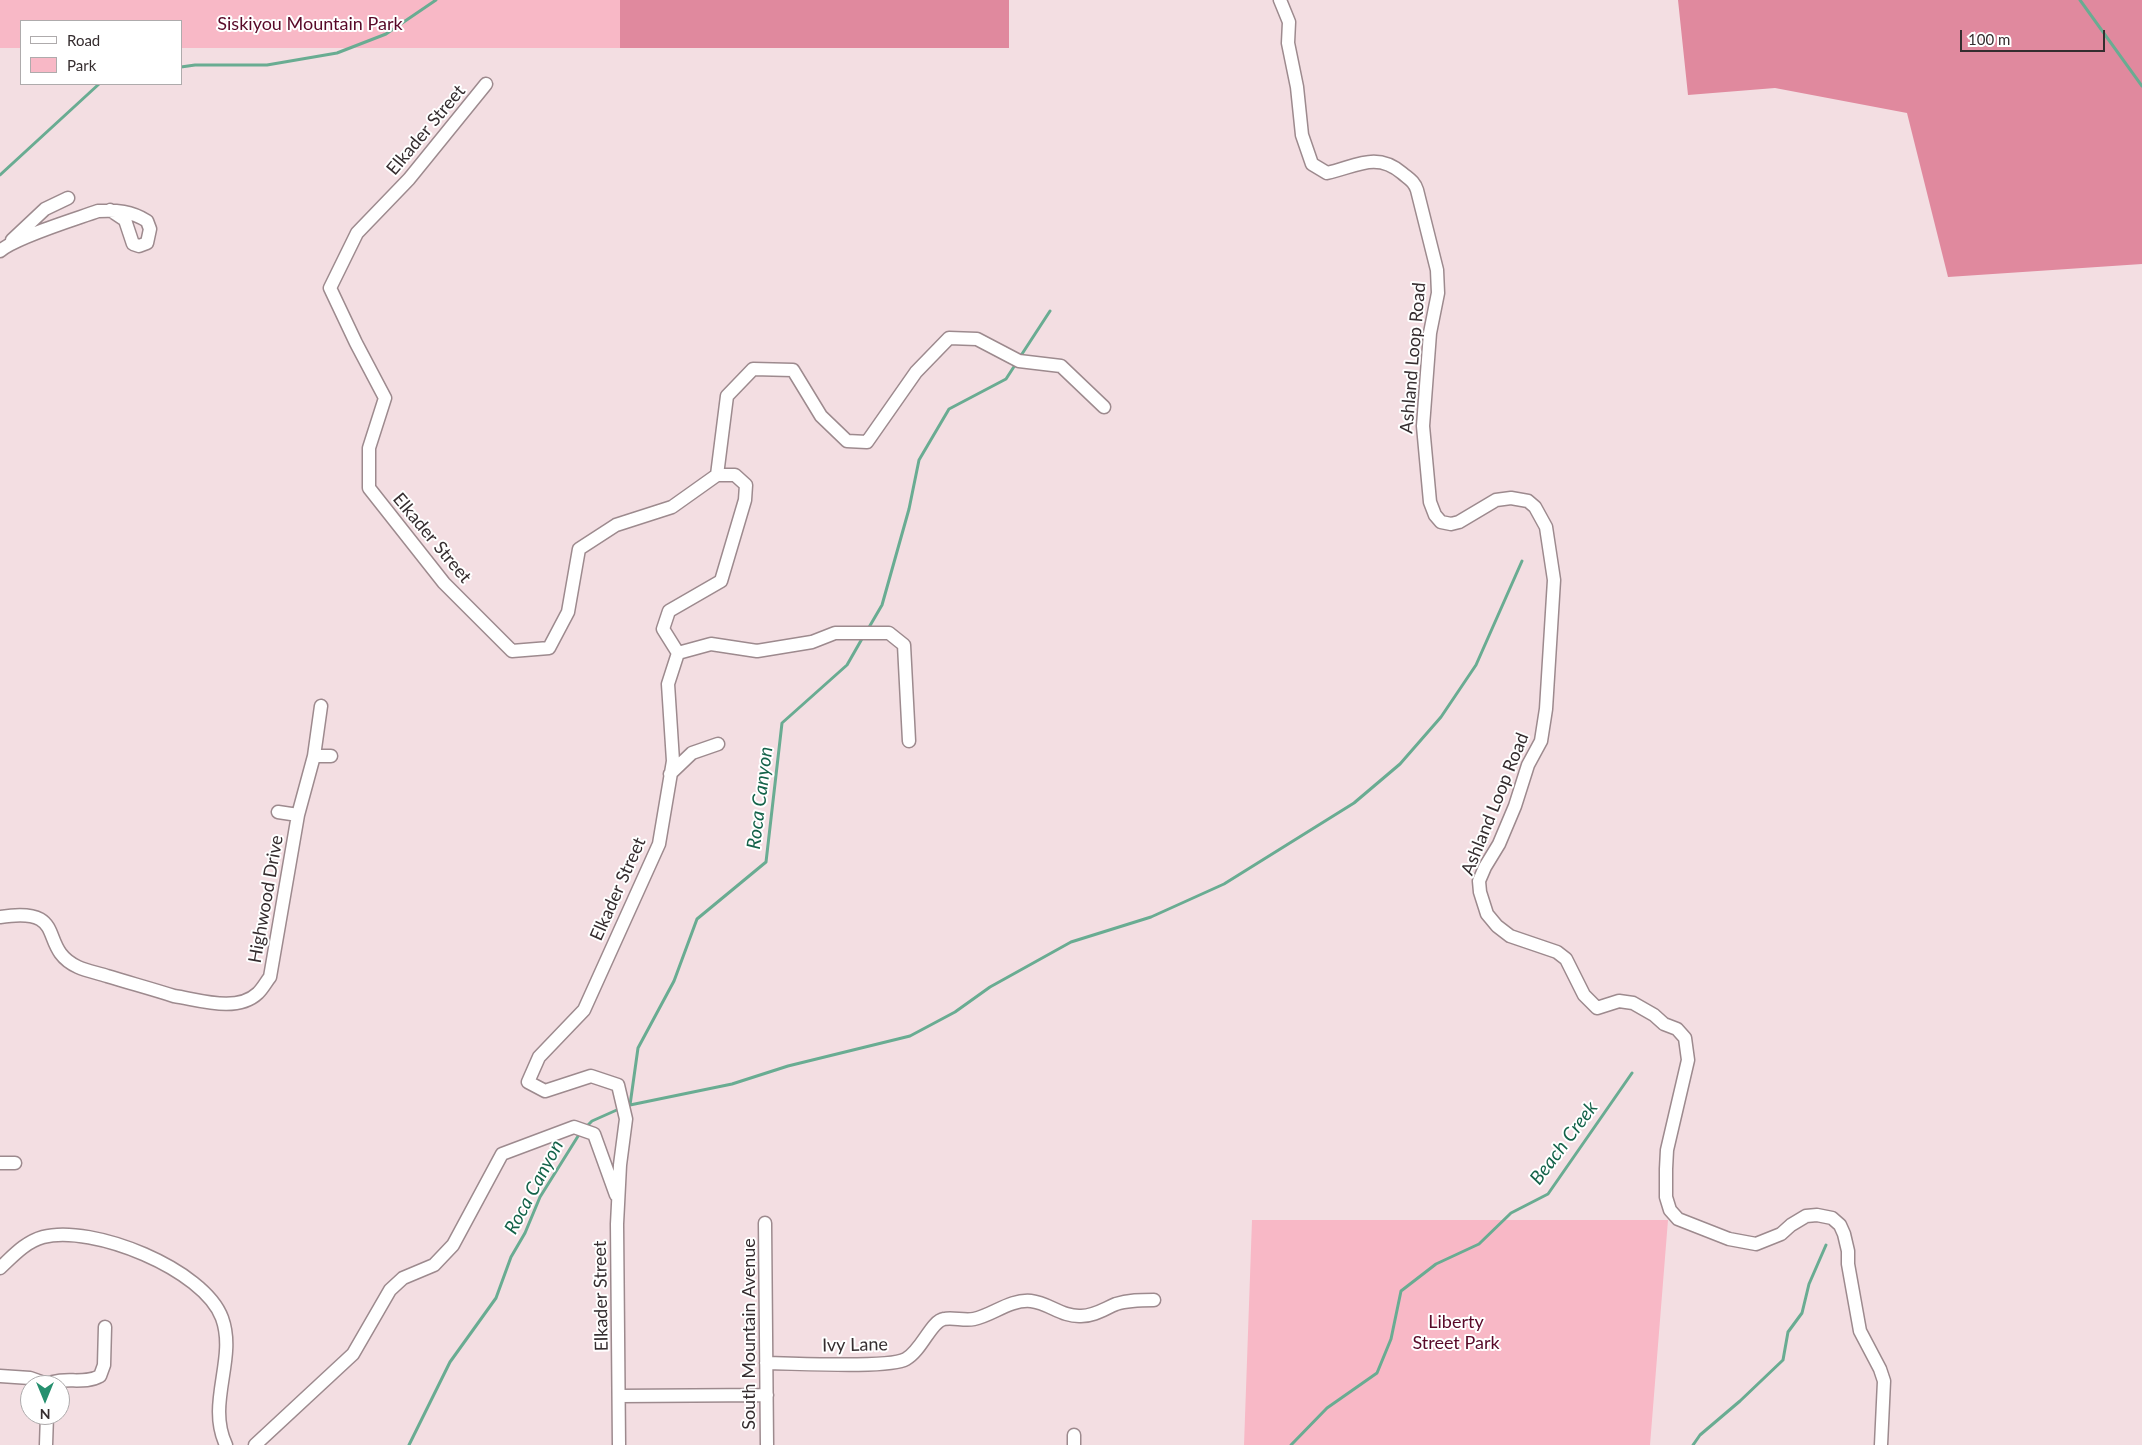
<!DOCTYPE html>
<html>
<head>
<meta charset="utf-8">
<style>
	body { margin:0 }
	#map { position:relative; width:2142px; height:1445px; overflow:hidden; background:#f3dee2; font-family:Lato,sans-serif }
	canvas { display:block }
	.legend { position:absolute; left:20px; top:20px; width:162px; height:65px; box-sizing:border-box; background:#fff; border:1px solid #aeabac; margin:0; padding:6px 9px; list-style:none; font-size:15px; color:#352d2f }
	.legend li { display:flex; align-items:center; gap:10px; height:25px }
	.legend b { width:25px; border:1px solid #aeabac }
	.north { position:absolute; left:20px; top:1375px; width:50px; height:50px; box-sizing:border-box; background:#fff; border:1px solid #aeabac; border-radius:50%; rotate:180deg; font-size:14px; font-weight:700; line-height:20px; text-align:center; color:#352d2f }
	.north::after { content:''; display:block; margin:auto; width:18px; height:22px; background:#26906f; clip-path:polygon(50% 0,100% 100%,50% 72%,0 100%) }
	.scale { position:absolute; left:1960px; top:30px; width:145px; height:22px; box-sizing:border-box; border:2px solid #352d2f; border-top:0; padding-left:6px; font-size:15px; line-height:18px; white-space:nowrap; color:#352d2f; -webkit-text-stroke:4px #fff; paint-order:stroke }
</style>
</head>
<body>
<div id="map">
<canvas width="2142" height="1445"></canvas>
<ul class="legend">
<li><b style="height:6px;background:#fff"></b>Road</li>
<li><b style="height:14px;background:#f8b8c6"></b>Park</li>
</ul>
<div class="north">N</div>
<div class="scale">100 m</div>
</div>
<script>
const c = document.querySelector('canvas').getContext('2d');
c.lineJoin = 'round';
function fillPath(path, color) { c.fillStyle = color; c.fill(path, 'evenodd'); }
function stroke(path, color, width, dash) { c.strokeStyle = color; c.lineWidth = width; c.lineCap = dash ? 'butt' : 'round'; c.setLineDash(dash || []); c.stroke(path); }
function label(font, color, halo, rows, align = 'center') {
  c.font = font + ' Lato,sans-serif'; c.lineWidth = 4; c.setLineDash([]); c.textBaseline = 'middle'; c.strokeStyle = halo; c.fillStyle = color; for (const [text, x, y, turn = 0] of rows) {
    c.save(); c.translate(x, y); c.rotate((+turn || 0) * Math.PI / 180); c.textAlign = isNaN(turn) ? turn : align; if (halo) c.strokeText(text, 0, 0); c.fillText(text, 0, 0); c.restore();
  }
}
fillPath(new Path2D(`
	M0 0H620V48H181V21H21V48H0Z
	M1252 1220H1668L1650 1445H1244Z`), '#f8b8c6');
fillPath(new Path2D(`
	M620 0H1009V48H620Z
	M1678 0H2142V264L1948 277 1907 113 1775 88 1688 95Z`), '#e0899e');
stroke(new Path2D(`
	M2080 0 2142 86
	M181 67 195 65H267L337 53 386 34 436 0
	M0 175 99 84
	M1020 357 1050 311
	M868 629 882 605 909 509 919 460 949 409 1006 379 1017 362
	M630 1105 732 1084 788 1066 910 1036 955 1012 990 987 1071 942 1151 917 1224 884 1354 803 1400 764 1441 717 1476 665 1522 561
	M625 1107 630 1105 638 1048 674 981 697 919 766 862 782 723 847 665 863 637
	M586 1127 592 1121 619 1109
	M409 1445 450 1362 496 1298 511 1257 525 1233 540 1197 580 1133
	M1291 1445 1327 1408 1377 1373 1391 1339 1401 1291 1436 1264 1479 1244 1511 1213 1548 1194 1632 1073
	M1693 1445 1700 1435 1740 1401 1783 1360 1788 1332 1802 1313 1809 1284 1826 1245`), '#69ac92', 3);
const minor = new Path2D(`
	M1280 0 1289 22 1288 43 1297 87 1302 135 1312 164 1327 173C1355 167 1376 151 1402 173 1409 179 1414 181 1417 190L1437 270 1438 293 1430 333 1423 426 1430 502 1435 515 1441 522 1451 524 1459 522 1496 500 1511 498 1528 501 1535 507 1546 527 1554 580 1546 709 1541 741 1528 765 1515 806 1499 844 1485 867 1479 881 1480 892 1487 914 1497 926 1510 936 1557 952 1566 959 1584 995 1597 1008 1619 1001 1633 1003 1654 1015 1664 1024 1677 1029 1685 1038 1688 1060 1667 1150 1666 1169V1197L1670 1210 1678 1219 1729 1239 1756 1244 1781 1234 1791 1225 1806 1216 1817 1215 1832 1218 1840 1225 1844 1234 1848 1251V1264L1860 1331 1880 1369 1884 1381 1881 1445
	M486 84 409 179 357 233 330 288 356 343 385 398 369 448V488L444 583 512 651 549 648 568 612 579 549 616 525 672 507 717 475H735L746 485 745 500 721 581 669 611 663 629 678 653
	M12 240 45 209 68 198
	M0 251C16 237 76 219 98 211 117 210 131 211 147 221L150 229 147 243 139 246 133 244 125 220 110 210
	M717 475 727 396 753 369 793 370 821 416 847 441 867 442 916 372 949 338 977 339 1019 361 1061 366 1104 407
	M678 653 711 644 757 651 812 642 835 633H889L904 645 909 741
	M314 756H331
	M670 774 692 753 718 744
	M278 812 298 815
	M0 917C71 906 36 948 78 967 87 971 98 973 107 976 130 983 152 989 174 996 200 1000 237 1013 258 993 263 988 266 982 270 977L298 815 314 756 321 706
	M0 1163H15
	M765 1223 767 1445
	M0 1268C13 1256 25 1242 43 1237 92 1224 204 1269 222 1318 237 1359 206 1403 226 1445
	M766 1363C792 1363 889 1369 906 1359 922 1350 931 1321 944 1319 953 1317 964 1321 974 1319 993 1315 1010 1299 1031 1301 1049 1303 1062 1317 1081 1316 1094 1316 1104 1309 1116 1304 1128 1300 1141 1300 1154 1300
	M0 1376 30 1378 47 1384
	M47 1384C64 1376 84 1385 100 1376L104 1365 105 1327
	M619 1396 767 1395
	M1074 1435V1445
	M46 1445 47 1415
	M255 1445 353 1354 390 1290 403 1278 434 1265 453 1245 502 1154 574 1127 594 1134 616 1195
	M619 1445 617 1224 620 1165 626 1119 618 1085 591 1076 545 1091 528 1082 539 1057 584 1010 659 844 673 761 668 684 678 653`);
stroke(minor, '#9d8a8e', 15);
stroke(minor, '#fff', 12);
label('18px', '#580928', '#fff', [
	["Siskiyou Mountain Park",310,24],
	["Liberty",1456,1322],
	["Street Park",1456,1343]
]);
label('18px', '#352d2f', '#fff', [
	["Elkader Street",426,130,-50],
	["Ashland Loop Road",1413,358,-85],
	["Elkader Street",432,538,50],
	["Ashland Loop Road",1495,804,-68],
	["Elkader Street",618,889,-66],
	["Highwood Drive",266,899,-80],
	["Elkader Street",601,1296,-91],
	["South Mountain Avenue",749,1334,-90],
	["Ivy Lane",855,1345,-1]
]);
label('italic 19px', '#136249', '#fff', [
	["Roca Canyon",760,798,-83],
	["Beach Creek",1564,1143,-53],
	["Roca Canyon",534,1187,-62]
]);
</script>
</body>
</html>
